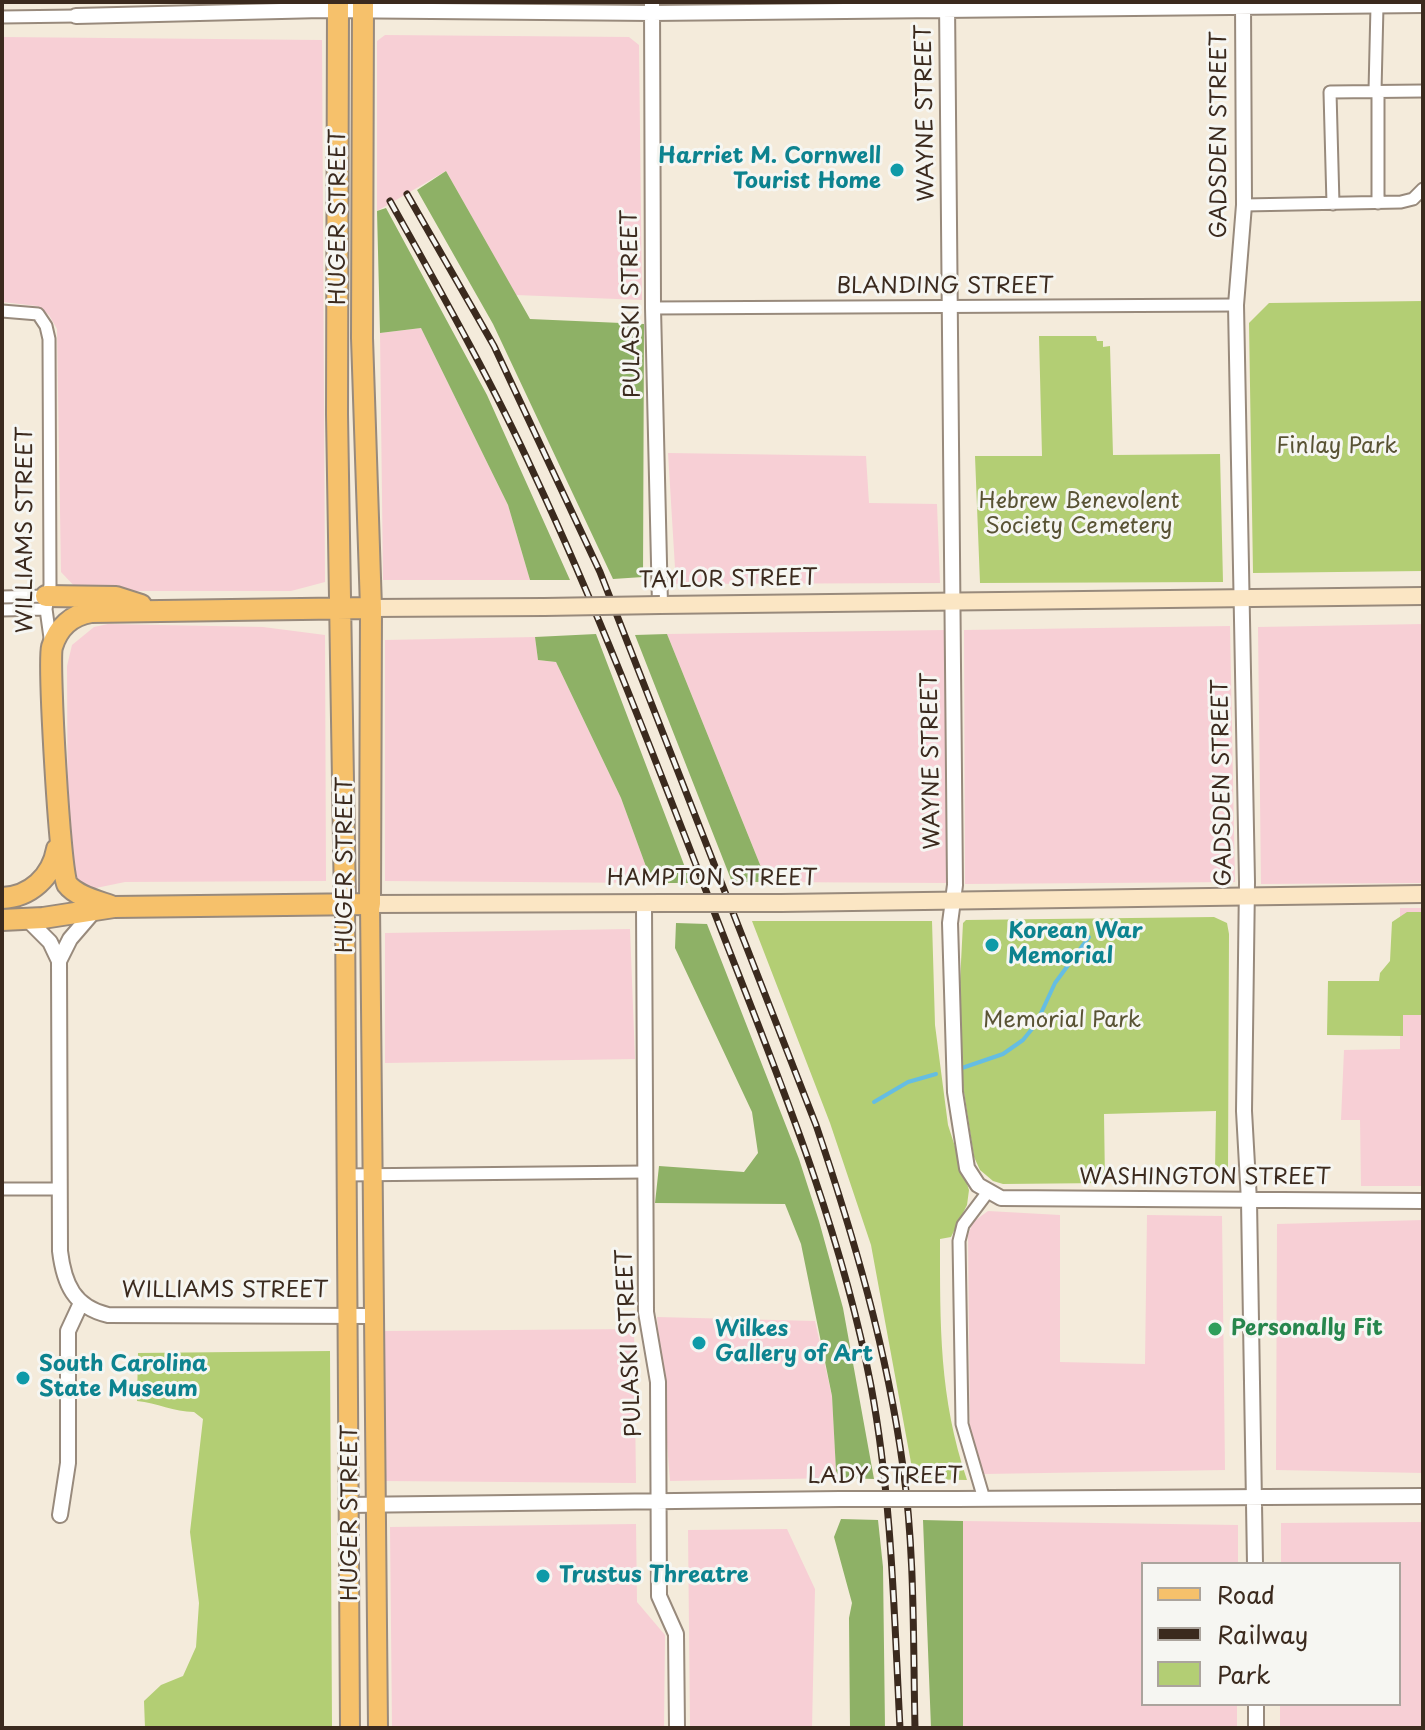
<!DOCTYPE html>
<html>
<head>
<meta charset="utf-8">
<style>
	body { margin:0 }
	#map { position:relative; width:1425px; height:1730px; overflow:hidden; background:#f4ebdb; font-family:"Playpen Sans",sans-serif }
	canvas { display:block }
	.frame { position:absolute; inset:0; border:4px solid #3b2a1e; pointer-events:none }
	.legend { position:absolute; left:1141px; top:1562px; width:260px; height:144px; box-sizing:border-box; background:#f6f6f2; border:2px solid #aba49d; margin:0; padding:10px 14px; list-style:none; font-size:24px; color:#3b2a1e }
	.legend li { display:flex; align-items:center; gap:16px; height:40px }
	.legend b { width:40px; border:2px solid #aba49d }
</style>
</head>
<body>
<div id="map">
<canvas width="1425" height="1730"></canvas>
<div class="frame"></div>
<ul class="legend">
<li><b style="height:10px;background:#f6c16b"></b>Road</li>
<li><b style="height:10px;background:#3b2a1e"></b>Railway</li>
<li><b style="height:22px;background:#b3ce74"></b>Park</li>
</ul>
</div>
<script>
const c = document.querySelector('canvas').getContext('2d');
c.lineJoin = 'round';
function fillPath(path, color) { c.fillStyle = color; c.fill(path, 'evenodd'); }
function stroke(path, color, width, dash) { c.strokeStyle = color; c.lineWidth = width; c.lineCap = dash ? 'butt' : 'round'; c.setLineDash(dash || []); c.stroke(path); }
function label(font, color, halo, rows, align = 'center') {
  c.font = font + ' "Playpen Sans",sans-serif'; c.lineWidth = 6; c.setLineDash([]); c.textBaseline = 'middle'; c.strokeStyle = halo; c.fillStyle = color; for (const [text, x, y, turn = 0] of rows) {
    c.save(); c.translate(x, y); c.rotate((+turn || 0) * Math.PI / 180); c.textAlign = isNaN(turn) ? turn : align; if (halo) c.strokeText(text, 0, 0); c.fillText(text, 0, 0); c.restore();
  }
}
fillPath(new Path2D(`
	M385 35 629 37 639 45 642 300 516 295 446 171 377 211V41Z
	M2 37 322 40 325 582 291 591H79L61 572 57 329 49 315 37 306 2 302Z
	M421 328 508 505 530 580H383L380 333Z
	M668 453 866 456 869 503 937 504 940 583 676 584Z
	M108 624 263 627 325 635 326 881 125 882 91 889 77 883 68 871 67 666 72 645 94 627Z
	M1423 624V883L1261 884 1258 627Z
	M1230 626 1235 882 965 884 964 630Z
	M945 630 948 883 767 882 667 634Z
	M535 637 538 660 556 662 621 798 652 883 385 881V640Z
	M1400 908H1423V1186H1361L1360 1120H1341L1344 1050 1400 1049Z
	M630 929 635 1059 385 1063V933Z
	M988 1211 1060 1215V1362L1145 1364 1147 1215 1222 1216 1225 1470 984 1474 970 1433 968 1235 973 1222Z
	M1423 1220V1473L1276 1470 1277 1224Z
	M657 1317 815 1321 832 1396 836 1471 840 1478 670 1481Z
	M634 1329 636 1483 384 1481V1331Z
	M963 1521 1238 1525V1564H1143V1704H1237V1728H963Z
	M1423 1522V1728H1280V1704H1399V1564H1281V1523Z
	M636 1524 637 1602 665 1635 664 1728H392L390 1527Z
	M787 1529 815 1589 812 1728H690L688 1530Z`), '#f7cfd5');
fillPath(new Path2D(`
	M1423 301V571L1253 573 1249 323 1269 303Z
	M1039 336H1096L1097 341H1103V347L1110 346 1113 455 1220 454 1223 582 980 583 975 456H1042Z
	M1407 912H1423V1015H1403V1036L1327 1035 1328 981H1379L1380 973 1390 961 1392 922Z
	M1214 917 1227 923 1229 934 1228 1170H1215L1216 1111 1104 1114 1105 1183 1003 1184 993 1181 980 1170 974 1157 963 1086 960 982 963 923 966 920Z
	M752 921H932L935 1025 948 1125 969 1190 967 1205 951 1237 940 1239C940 1325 939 1397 967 1480L914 1479 871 1245 830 1123Z
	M330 1351 332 1728H145L144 1701 161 1685 183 1676 196 1647 199 1603 190 1532 203 1419 194 1412C174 1412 157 1403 137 1401L138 1353Z`), '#b3ce74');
fillPath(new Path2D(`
	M446 171 530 319 644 324 643 577 613 579 493 324 417 190Z
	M386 208 487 395 570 580H530L508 505 421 328 380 333 377 211Z
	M596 634 691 883H652L621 798 556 662 538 660 535 637Z
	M667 634 767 882H732L635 635Z
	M676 923 707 924 799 1159 819 1221 843 1308 874 1479 840 1478 836 1471 832 1396 801 1244 785 1204 655 1203 659 1166 744 1172 758 1153 752 1112 675 948Z
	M841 1519 878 1520 883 1567 885 1728H850L849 1618 852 1603 834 1537Z
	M923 1520 963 1521V1728H931Z`), '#8eb166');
stroke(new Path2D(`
	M962 1068 1003 1054 1023 1040 1036 1024 1055 983 1089 937
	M874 1102 908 1082 936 1074`), '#65bde2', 4);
const minor = new Path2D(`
	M2 17 76 16
	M1375 91 1377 6
	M1378 91V203
	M1333 204 1330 92 1423 91
	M1244 205 1401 202 1413 199 1423 189
	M653 308 1236 305
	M2 311 38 314 46 326 49 339 50 585 46 609 51 645
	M2 597 46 596
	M2 610 46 609
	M344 1175 645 1172
	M2 1189H58
	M984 1499 962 1424 959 1241 963 1225 987 1193`);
const tertiary = new Path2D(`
	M652 2 653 308 660 605
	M947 2 955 885 950 923 955 1092 967 1168 978 1185 1001 1198 1423 1201
	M1243 2 1244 205 1236 305 1247 882 1244 1111 1249 1201 1255 1564
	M76 16 322 10 652 13 1423 5
	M644 904 646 1312 658 1382 659 1596 676 1634 677 1728
	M95 910 70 939 59 961 60 1251C64 1284 74 1307 108 1315L371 1316
	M28 920 50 942 59 961
	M956 1499 1423 1496
	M347 1505 840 1499
	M60 1515 68 1463V1331L81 1303
	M1256 1704V1728`);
const secondary = new Path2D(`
	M660 605 1423 596
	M371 608 544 607
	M781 903 1423 894
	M370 904 667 903`);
const primary = new Path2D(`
	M345 904 350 1728
	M370 904 378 1728`);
const trunk = new Path2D(`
	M338 2 337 414 345 904
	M46 596 116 597 141 605
	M2 898C30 897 52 877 57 849
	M111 906C97 901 76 896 67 884 60 874 48 662 52 647 58 627 72 615 91 612L371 608
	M2 920 43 918 114 907 370 904 371 608 362 338 363 2`);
stroke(minor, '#988a7c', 15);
stroke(tertiary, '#988a7c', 18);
stroke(secondary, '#988a7c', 20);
stroke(primary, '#988a7c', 22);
stroke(trunk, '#988a7c', 24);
stroke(minor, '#fff', 11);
stroke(tertiary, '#fff', 14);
stroke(secondary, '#fbe6c4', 16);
stroke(primary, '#f6c16b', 18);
stroke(trunk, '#f6c16b', 20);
const rail = new Path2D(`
	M407 194 494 346 600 572 816 1125C854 1237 887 1350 903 1467 915 1553 913 1641 915 1728
	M390 201C441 292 492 382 535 476 602 619 658 767 715 914 775 1069 840 1223 871 1386 892 1499 894 1614 900 1728`);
stroke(rail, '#3b2a1e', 7);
stroke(rail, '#f6f6f2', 4, [12]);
const tertiaryBridge = new Path2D(`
	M840 1499H956`);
const secondaryBridge = new Path2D(`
	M544 607 660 605
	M667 903H781`);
stroke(tertiaryBridge, '#988a7c', 18, []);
stroke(secondaryBridge, '#988a7c', 20, []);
stroke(tertiaryBridge, '#fff', 14);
stroke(secondaryBridge, '#fbe6c4', 16);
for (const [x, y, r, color] of [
	[897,170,8,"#0f9aa8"],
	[992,945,8,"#0f9aa8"],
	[1215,1329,8,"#2e9e5b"],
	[699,1343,8,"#0f9aa8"],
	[23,1378,8,"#0f9aa8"],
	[543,1576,8,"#0f9aa8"]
]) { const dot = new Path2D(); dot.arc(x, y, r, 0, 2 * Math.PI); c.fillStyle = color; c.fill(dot); stroke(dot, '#f6f6f2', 3); }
label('22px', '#3b2a1e', '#f6f6f2', [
	["WAYNE STREET",926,113,-91],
	["GADSDEN STREET",1220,135,-90],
	["HUGER STREET",339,217,-90],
	["BLANDING STREET",945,287],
	["PULASKI STREET",632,304,-91],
	["WILLIAMS STREET",26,530,-90],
	["TAYLOR STREET",728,580,-1],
	["WAYNE STREET",932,761,-91],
	["GADSDEN STREET",1223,783,-91],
	["HUGER STREET",346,865,-90],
	["HAMPTON STREET",712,879],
	["WASHINGTON STREET",1205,1178],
	["WILLIAMS STREET",225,1291],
	["PULASKI STREET",630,1343,-93],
	["LADY STREET",885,1477],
	["HUGER STREET",351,1513,-90]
]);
label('bold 22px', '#0d838f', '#f6f6f2', [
	["Harriet M. Cornwell",881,157,"right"],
	["Tourist Home",881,182,"right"],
	["Korean War",1008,932],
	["Memorial",1008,957],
	["Wilkes",715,1330],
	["Gallery of Art",715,1355],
	["South Carolina",39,1365],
	["State Museum",39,1390],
	["Trustus Threatre",559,1576]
], 'left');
label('22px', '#595334', '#f6f6f2', [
	["Finlay Park",1337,447],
	["Hebrew Benevolent",1079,502],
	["Society Cemetery",1079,527],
	["Memorial Park",1062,1021]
]);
label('bold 22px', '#27864d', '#f6f6f2', [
	["Personally Fit",1231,1329]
], 'left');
</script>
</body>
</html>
